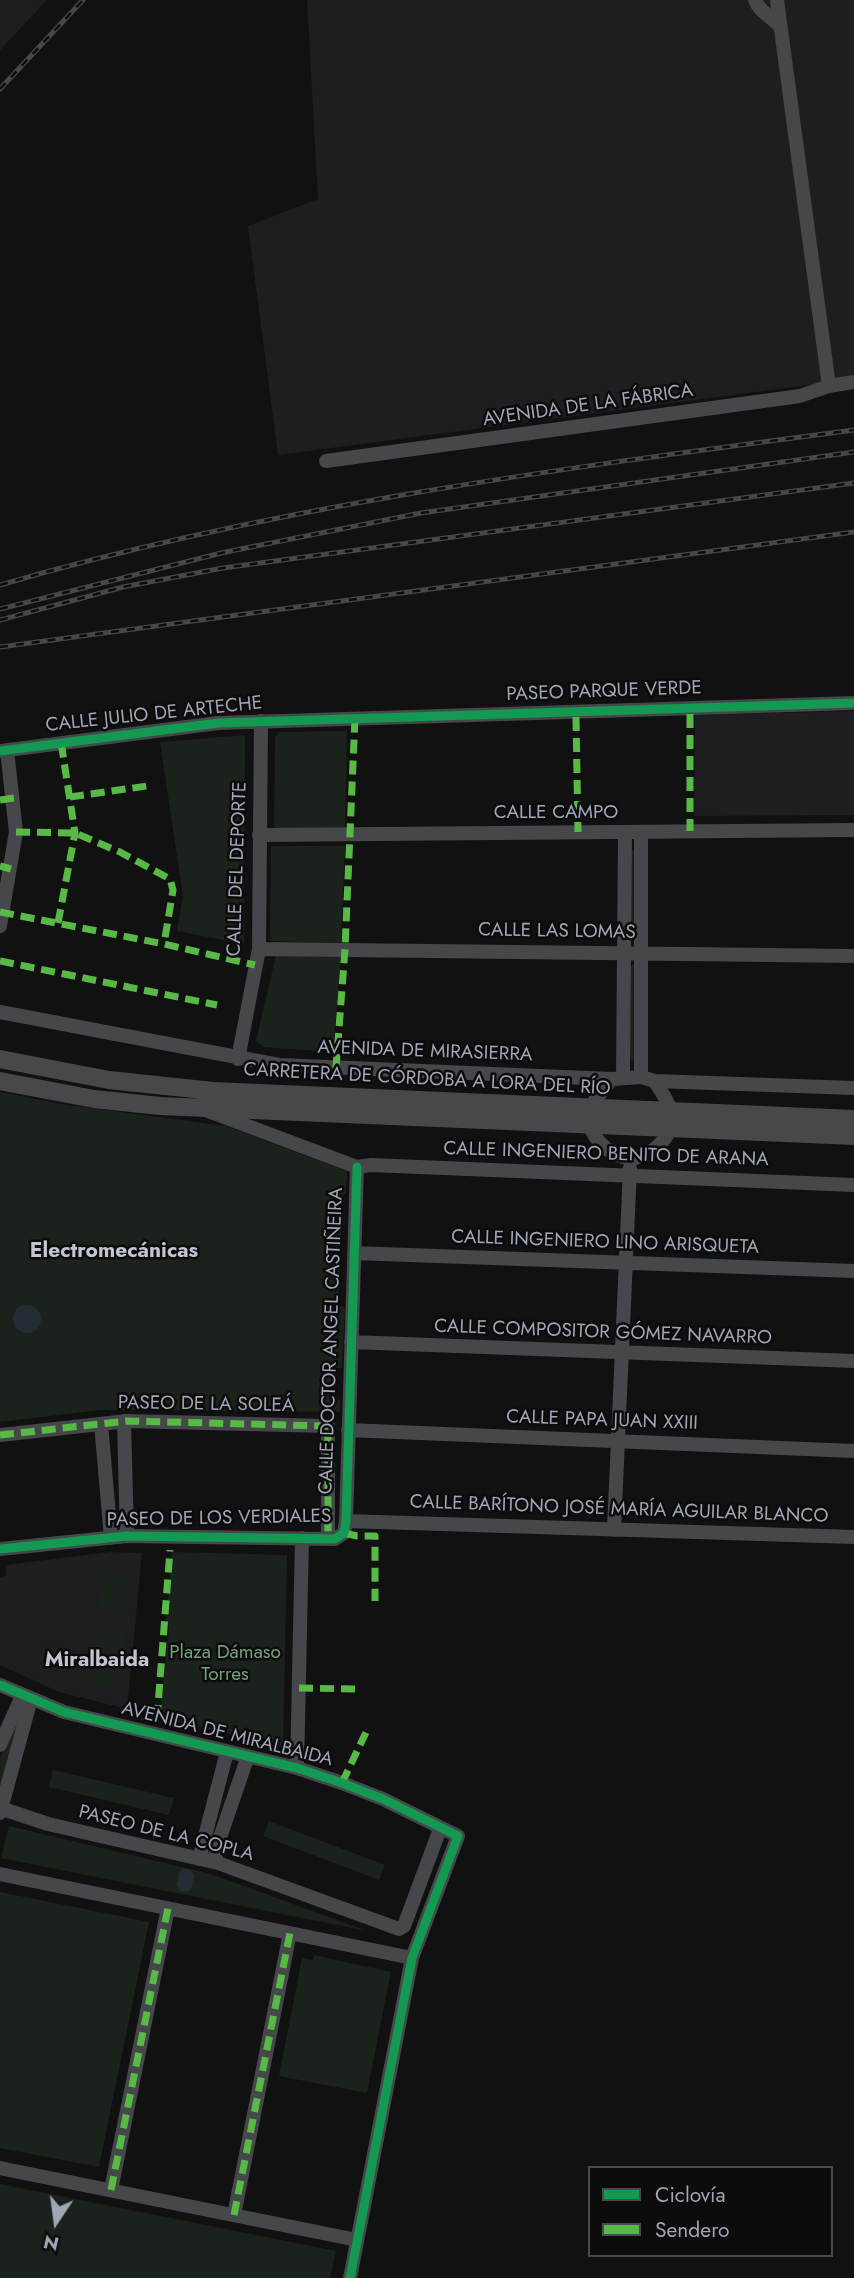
<!DOCTYPE html>
<html>
<head>
<meta charset="utf-8">
<style>
	body { margin:0 }
	#map { position:relative; width:854px; height:2278px; overflow:hidden; background:#111112; font-family:Jost,sans-serif }
	canvas { display:block }
	.legend { position:absolute; left:588px; top:2166px; width:245px; height:91px; box-sizing:border-box; background:#0c0c0d; border:2px solid #484a50; margin:0; padding:9px 12px; list-style:none; font-size:21px; color:#a1a6b4 }
	.legend li { display:flex; align-items:center; gap:14px; height:35px }
	.legend b { width:35px; border:2px solid #484a50 }
	.north { position:absolute; left:21px; top:2187px; width:70px; height:70px; -webkit-text-stroke:5px #0c0c0d; paint-order:stroke; rotate:193deg; font-size:19px; font-weight:700; line-height:28px; text-align:center; color:#a1a6b4 }
	.north::after { content:''; display:block; margin:auto; width:24px; height:32px; background:#a1a6b4; clip-path:polygon(50% 0,100% 100%,50% 72%,0 100%) }
</style>
</head>
<body>
<div id="map">
<canvas width="854" height="2278"></canvas>
<ul class="legend">
<li><b style="height:9px;background:#139951"></b>Ciclovía</li>
<li><b style="height:9px;background:#58b947"></b>Sendero</li>
</ul>
<div class="north">N</div>
</div>
<script>
const c = document.querySelector('canvas').getContext('2d');
c.lineJoin = 'round';
function fillPath(path, color) { c.fillStyle = color; c.fill(path, 'evenodd'); }
function stroke(path, color, width, dash) { c.strokeStyle = color; c.lineWidth = width; c.lineCap = dash ? 'butt' : 'round'; c.setLineDash(dash || []); c.stroke(path); }
function label(font, color, halo, rows, align = 'center') {
  c.font = font + ' Jost,sans-serif'; c.lineWidth = 5; c.setLineDash([]); c.textBaseline = 'middle'; c.strokeStyle = halo; c.fillStyle = color; for (const [text, x, y, turn = 0] of rows) {
    c.save(); c.translate(x, y); c.rotate((+turn || 0) * Math.PI / 180); c.textAlign = isNaN(turn) ? turn : align; if (halo) c.strokeText(text, 0, 0); c.fillText(text, 0, 0); c.restore();
  }
}
fillPath(new Path2D(`
	M0 0H47L0 50Z
	M307 0H854V379L278 455 248 226 318 199Z
	M854 711V815L694 816 695 715Z
	M110 1552 142 1553 127 1709 59 1692 0 1665V1577L6 1576V1565Z`), '#1e1e20');
fillPath(new Path2D(`
	M347 731 345 827 277 829 274 825 275 737 279 732Z
	M245 735 244 944 177 931 183 896 160 742Z
	M271 846H345L341 943 270 941Z
	M633 850 636 851 638 930 633 934 629 930 630 851Z
	M276 955 341 956 333 1052 263 1047 256 1041Z
	M633 964 638 969V1057L633 1061 628 1057V969Z
	M0 1092 67 1105 226 1126 347 1171 346 1193 343 1195 338 1306 345 1307 342 1368H335L334 1399 340 1400V1412L100 1410 0 1422Z
	M172 1552 287 1555 283 1748 160 1717 169 1627 166 1623Z
	M102 1571 131 1574 128 1611 99 1609Z
	M98 1628 126 1631 121 1688 93 1685Z
	M23 1712 0 1800V1757Z
	M53 1770 174 1798 169 1815 49 1787Z
	M269 1821 385 1865 379 1880 263 1836Z
	M9 1826 211 1874 367 1931 1 1858Z
	M0 1892 149 1922 99 2167 0 2148Z
	M314 1955 391 1972 367 2093 279 2076 302 1958 313 1960Z
	M0 2184 336 2251 330 2278H0Z`), '#1b221c');
fillPath(new Path2D(`
	M13 1319a14 14 0 1 1 28 0a14 14 0 1 1-28 0Z
	M184 1868 191 1870 194 1876 191 1889 186 1892 181 1891 177 1885 179 1872Z`), '#242c34');
stroke(new Path2D(`
	M755 0C760 13 773 17 781 28
	M777 0 829 386
	M326 461 800 396 829 386 854 382
	M0 751 218 723 854 703
	M641 832V1077
	M259 835 854 830
	M0 926 16 832 7 750
	M259 949 854 956
	M0 1012 279 1065 612 1079
	M238 1059 259 949 261 721
	M623 1077 625 832
	M655 1081C660 1091 671 1104 672 1115 674 1136 652 1157 631 1158 609 1158 584 1133 590 1110 593 1100 605 1088 612 1079L641 1077 655 1081 854 1088
	M208 1111 357 1167 371 1165 854 1185
	M354 1253 854 1271
	M351 1342 854 1361
	M124 1421 127 1536
	M101 1424 111 1538
	M348 1430 854 1451
	M0 1435 127 1421 328 1426V1539
	M346 1521 854 1537
	M614 1530 630 1168
	M0 1549 127 1536 335 1539 344 1533 346 1521 357 1167
	M0 1685 64 1712 297 1768 342 1783 383 1799 458 1836 412 1958 350 2278
	M0 1745 22 1696
	M297 1768 302 1538
	M0 1808 48 1824 218 1863 399 1929 404 1926 440 1829
	M0 1813 31 1699
	M199 1859 227 1752
	M218 1863 215 1857 216 1849 248 1756
	M0 1874 412 1958
	M0 2168 357 2240
	M111 2190 168 1908
	M234 2215 290 1933`), '#45474b', 14);
stroke(new Path2D(`
	M0 1059 109 1080 213 1091 854 1119
	M0 1081 94 1099 160 1106 854 1136`), '#48484c', 18);
const rail = new Path2D(`
	M0 89 83 0
	M0 585C279 504 567 468 854 430
	M0 609 221 553 421 513 854 452
	M0 620 123 587 223 568 854 483
	M0 647 854 532`);
stroke(rail, '#46474b', 5);
stroke(rail, '#0c0c0d', 2.5, [8]);
stroke(new Path2D(`
	M690 714V831
	M576 717 578 832
	M70 797 147 786
	M0 800 14 798
	M16 832 75 833 120 852 170 879 173 890 164 944
	M0 866 11 869
	M0 912 164 944 255 965
	M58 923 75 833 61 742
	M0 961 217 1005
	M336 1068 345 949 355 717
	M0 1435 127 1421 328 1426V1539
	M344 1533 357 1536H375V1601
	M299 1688 355 1689
	M157 1719 170 1550
	M342 1783 369 1726
	M111 2190 168 1908
	M234 2215 290 1933`), '#58b947', 7, [14, 7]);
stroke(new Path2D(`
	M0 751 218 723 854 703
	M0 1549 127 1536 335 1539 344 1533 346 1521 357 1167
	M0 1685 64 1712 297 1768 342 1783 383 1799 458 1836 412 1958 350 2278`), '#139951', 9);
label('19px', '#a1a6b4', '#0c0c0d', [
	["AVENIDA DE LA FÁBRICA",588,406,-8],
	["PASEO PARQUE VERDE",604,692,-2],
	["CALLE JULIO DE ARTECHE",154,715,-6],
	["CALLE CAMPO",556,813],
	["CALLE DEL DEPORTE",238,869,-88],
	["CALLE LAS LOMAS",557,932,1],
	["AVENIDA DE MIRASIERRA",425,1052,2],
	["CARRETERA DE CÓRDOBA A LORA DEL RÍO",427,1080,3],
	["CALLE INGENIERO BENITO DE ARANA",606,1155,2],
	["CALLE INGENIERO LINO ARISQUETA",605,1243,2],
	["CALLE COMPOSITOR GÓMEZ NAVARRO",603,1333,2],
	["CALLE DOCTOR ANGEL CASTIÑEIRA",332,1341,-88],
	["PASEO DE LA SOLEÁ",206,1405,1],
	["CALLE PAPA JUAN XXIII",602,1421,2],
	["CALLE BARÍTONO JOSÉ MARÍA AGUILAR BLANCO",619,1510,2],
	["PASEO DE LOS VERDIALES",219,1519,-1],
	["AVENIDA DE MIRALBAIDA",227,1735,14],
	["PASEO DE LA COPLA",166,1834,14]
]);
label('19px', '#76a17b', '#0c0c0d', [
	["Plaza Dámaso",225,1653],
	["Torres",225,1675]
]);
label('bold 21px', '#c2c5d0', '#0c0c0d', [
	["Electromecánicas",114,1252],
	["Miralbaida",97,1661]
]);
</script>
</body>
</html>
